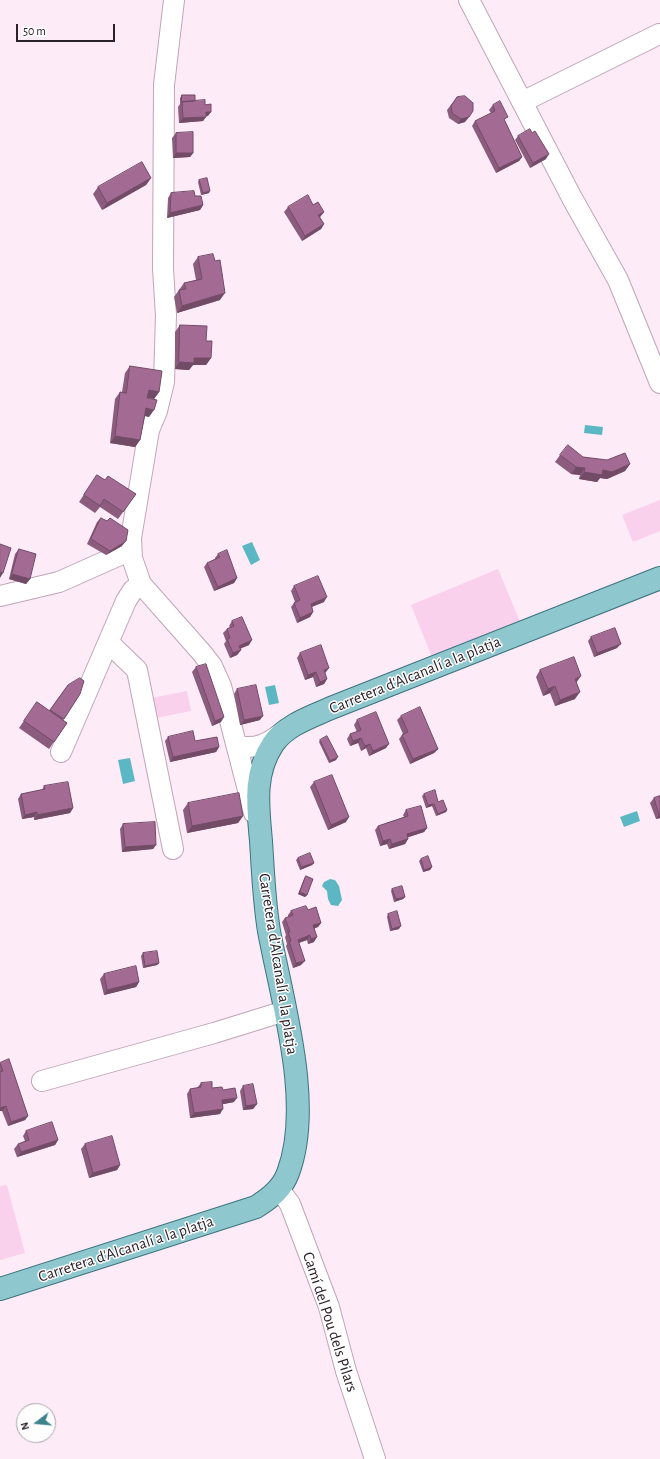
<!DOCTYPE html>
<html>
<head>
<meta charset="utf-8">
<style>
	body { margin:0 }
	#map { position:relative; width:660px; height:1459px; overflow:hidden; background:#fdebf7; font-family:"Alegreya Sans",sans-serif }
	canvas { display:block }
	.north { position:absolute; left:16px; top:1403px; width:40px; height:40px; box-sizing:border-box; background:#fefefe; border:1px solid #aaa6a8; border-radius:50%; rotate:254deg; font-size:11px; font-weight:700; line-height:16px; text-align:center; color:#2b2128 }
	.north::after { content:''; display:block; margin:auto; width:14px; height:18px; background:#3c838c; clip-path:polygon(50% 0,100% 100%,50% 72%,0 100%) }
	.scale { position:absolute; left:16px; top:24px; width:99px; height:18px; box-sizing:border-box; border:2px solid #2b2128; border-top:0; padding-left:5px; font-size:12px; line-height:14px; white-space:nowrap; color:#2b2128; -webkit-text-stroke:3px #fefefe; paint-order:stroke }
</style>
</head>
<body>
<div id="map">
<canvas width="660" height="1459"></canvas>
<div class="north">N</div>
<div class="scale">50 m</div>
</div>
<script>
const c = document.querySelector('canvas').getContext('2d');
c.lineJoin = 'round';
function fillPath(path, color) { c.fillStyle = color; c.fill(path, 'evenodd'); }
function stroke(path, color, width, dash) { c.strokeStyle = color; c.lineWidth = width; c.lineCap = dash ? 'butt' : 'round'; c.setLineDash(dash || []); c.stroke(path); }
function label(font, color, halo, rows, align = 'center') {
  c.font = font + ' "Alegreya Sans",sans-serif'; c.lineWidth = 3; c.setLineDash([]); c.textBaseline = 'middle'; c.strokeStyle = halo; c.fillStyle = color; for (const [text, x, y, turn = 0] of rows) {
    c.save(); c.translate(x, y); c.rotate((+turn || 0) * Math.PI / 180); c.textAlign = isNaN(turn) ? turn : align; if (halo) c.strokeText(text, 0, 0); c.fillText(text, 0, 0); c.restore();
  }
}
fillPath(new Path2D(`
	M660 500V531L633 542 622 515Z
	M498 569 521 624 433 660 411 605Z
	M187 691 191 711 151 719 147 699Z
	M7 1185 25 1253 0 1260V1186Z`), '#fad1ed');
fillPath(new Path2D(`
	M585 425 603 427 602 435 584 433Z
	M252 542 260 560 251 565 242 546Z
	M275 685 279 703 269 705 265 687Z
	M130 758 135 781 123 784 118 760Z
	M637 811 640 821 624 827 620 817Z
	M330 879 335 880 339 886 342 900 338 906 331 905 328 899 327 891 322 886 324 882Z`), '#5bb7c3');
const minor = new Path2D(`
	M174 0 164 85 163 269 166 315 164 382 157 411 149 430 131 538 132 558 141 584 202 653 212 666 221 686 254 813
	M469 0 572 198 618 280 660 383
	M522 102 659 34
	M0 596 59 582 131 550
	M109 643 137 670 173 849
	M238 746C257 750 269 743 284 731
	M61 752 126 601 133 590 141 584
	M42 1081 214 1033 285 1011
	M279 1189 290 1204 329 1307 346 1371 375 1459`);
const major = new Path2D(`
	M0 1289 256 1207C270 1198 282 1189 288 1173 314 1104 282 1001 269 931 264 901 263 871 261 841 258 807 253 774 273 744 286 725 311 717 331 708L660 578`);
stroke(minor, '#c0a5b7', 22);
stroke(major, '#3b747e', 24);
stroke(minor, '#fff', 20);
stroke(major, '#8fc7ce', 22);
fillPath(new Path2D(`
	M182 95 195 101 205 105 208 116H206L203 121 179 123 178 107 180 104V98Z
	M457 97 465 122 458 124 449 118 447 110Z
	M493 105 505 122 522 157 519 161 496 173 472 126 475 121 491 113 489 110Z
	M176 133 193 153 190 157 173 158 172 138Z
	M532 133 546 159 530 168 515 140 518 136Z
	M151 178 146 185 102 210 93 194 98 187Z
	M199 180 209 193 201 195 198 182Z
	M171 193 195 196 203 205 200 210 167 218 168 198Z
	M313 205 324 212 320 217 324 224 321 229 302 241 284 212 288 207Z
	M198 257 220 300 177 313 174 297 184 283 196 280 193 264Z
	M180 325 206 341 211 358 206 365H193L189 370 175 369V332Z
	M130 366 159 392 154 399 147 397 149 417 145 416 140 440 135 447 110 443 115 399 120 392H122L125 373Z
	M560 455 583 457 630 464 625 471 607 479 600 478 597 482 579 479 580 475 571 474 555 462Z
	M97 475 105 480 136 494 118 519 100 507 95 513 79 502Z
	M101 518 122 546 106 555 87 544 97 522Z
	M19 549 30 579 26 584 9 579 15 554Z
	M218 554 237 578 234 583 214 591 204 567 207 563 215 559V558Z
	M294 586 324 602 312 607 313 612 310 617 297 623 291 607 294 603 295 602 291 591Z
	M232 621 249 645 240 649 241 650 237 655 230 658 224 644 226 641 223 633 227 629 230 627 229 626Z
	M591 637 617 648 594 657 588 641Z
	M300 653 326 672 325 673 327 679 324 684 316 687 313 677 305 680 297 658Z
	M196 667 221 722 212 726 192 672Z
	M540 670 577 683 575 699 555 706 550 693 543 696 536 677Z
	M68 685 80 694 63 720 67 723 49 749 19 728 37 702 49 711Z
	M237 689 260 720 240 725 234 694Z
	M401 716 438 749 434 753 410 764 399 739 402 735 403 734 397 720Z
	M357 720 386 748 369 756 366 748 361 751 358 743 350 746 347 739 350 734 357 732 354 725Z
	M168 737 195 741 219 747 216 752 170 762 165 741Z
	M320 740 336 760 329 763 319 742Z
	M314 782 346 822 328 830 310 787Z
	M44 786 73 808 70 813 34 820V817L22 819 18 799 21 794 42 790Z
	M424 794 438 802 447 810 446 812 436 816 432 806 426 808 422 796Z
	M660 796V818L656 819 650 803 654 798Z
	M188 803 243 816 238 823 187 833 183 810Z
	M406 810 427 828 424 832 408 837V839L405 844 389 849 387 844 380 846 375 830 378 826 404 817 403 815Z
	M123 824 156 845 153 849 122 852 120 829Z
	M298 858 314 863 312 865 300 870 296 860Z
	M421 859 432 867 430 870 423 872 419 861Z
	M306 876 307 895 305 897 298 894 304 879Z
	M392 889 405 897 403 899 394 902 391 891Z
	M308 910 321 923 318 927 315 928 314 942 308 944 307 940 299 943 301 965 293 968 286 946 287 944 285 937 286 935 282 922 285 918 288 917V915L291 911Z
	M388 914 399 929 390 931 387 917Z
	M143 953 159 963 157 965 143 968 141 956Z
	M104 974 139 982 136 987 104 995 100 979Z
	M0 1063 28 1116 25 1120 8 1126 2 1111H0Z
	M201 1083 212 1088 223 1090 234 1102 223 1104 220 1114 190 1118 187 1094 190 1089 197 1088Z
	M243 1086 257 1104 253 1109 243 1110 240 1091Z
	M26 1131 58 1140 55 1145 17 1157 14 1149 18 1144 25 1141 23 1136Z
	M85 1144 120 1165 117 1170 89 1178 81 1149Z`), '#8c5c7e');
fillPath(new Path2D(`
	M206 112H211L208 116 202 117Z
	M470 116 465 122 458 124 461 119Z
	M206 117 203 121 179 123 183 118Z
	M176 153H193L190 157 173 158Z
	M549 154 546 159 530 168 533 163Z
	M522 157 519 161 496 173 499 168Z
	M151 178 146 185 102 210 107 203Z
	M210 191 209 193 201 195 203 193Z
	M203 205 200 210 167 218 170 213Z
	M324 212 320 217 315 220 318 215Z
	M324 224 321 229 302 241 305 236Z
	M225 293 220 300 177 313 182 306Z
	M194 358H211L206 365H193L189 370 175 369 179 362Z
	M149 390 159 392 154 399 144 397Z
	M146 408 154 410 149 417 141 415Z
	M115 436 140 440 135 447 110 443Z
	M630 464 625 471 607 479 600 478 597 482 579 479 584 472 603 470Z
	M576 467 585 468 580 475 571 474Z
	M126 541 122 546 106 555 110 551Z
	M0 572 3 573 0 578Z
	M12 574 30 579 26 584 9 579Z
	M237 578 234 583 214 591 218 587Z
	M327 597 324 602 308 608 311 604Z
	M313 612 310 617 297 623 300 618Z
	M252 640 249 645 235 650 239 646Z
	M621 644 617 648 594 657 597 653Z
	M241 650 237 655 230 658 233 653Z
	M329 668 326 672 320 674 324 670Z
	M316 672 313 677 305 680 308 675Z
	M581 676 576 683 575 679Z
	M327 679 324 684 316 687 320 682Z
	M555 686 550 693 543 696 548 689Z
	M580 692 575 699 555 706 560 700Z
	M263 716 260 720 240 725 244 720Z
	M224 717 221 722 212 726 215 721Z
	M361 738 358 743 350 746 353 741Z
	M370 744 366 748 361 751 365 746Z
	M389 744 386 748 369 756 373 751Z
	M219 747 216 752 170 762 173 757Z
	M438 749 434 753 410 764 413 759Z
	M338 757 336 760 329 763 330 761Z
	M434 804 432 806 426 808 428 805Z
	M73 808 70 813 34 820 37 815Z
	M447 810 446 812 436 816 438 814Z
	M37 812 34 817 22 819 25 815Z
	M660 814V818L656 819 659 815Z
	M243 816 238 823 187 833 192 826Z
	M349 817 346 822 328 830 331 825Z
	M427 828 424 832 403 839 407 834Z
	M390 839 387 844 380 846 383 841Z
	M408 839 405 844 389 849 392 844Z
	M156 845 153 849 122 852 125 847Z
	M314 863 312 865 300 870 301 867Z
	M432 867 430 870 423 872 424 870Z
	M300 892 307 895 305 897 298 894Z
	M405 897 403 899 394 902 396 899Z
	M321 923 318 927 310 930 313 925Z
	M401 926 399 929 390 931 392 929Z
	M310 935 307 940 295 944 298 940Z
	M317 937 314 942 308 944 311 939Z
	M305 961 301 965 293 968 296 963Z
	M159 963 157 965 143 968 145 966Z
	M139 982 136 987 104 995 107 990Z
	M237 1098 234 1102 219 1105 222 1100Z
	M257 1104 253 1109 243 1110 246 1106Z
	M6 1106 2 1111H0V1108Z
	M223 1109 220 1114 190 1118 194 1113Z
	M28 1116 25 1120 8 1126 11 1122Z
	M58 1140 55 1145 17 1157 21 1152Z
	M120 1165 117 1170 89 1178 93 1173Z`), '#724b67');
const building = new Path2D(`
	M182 95H195V101L182 102Z
	M465 96 473 103V111L469 117 461 119 452 113 451 106 457 97Z
	M205 100V105L211 104V112H206V117L183 118 182 102Z
	M500 101 508 117 504 119 522 157 499 168 475 121 495 111 493 105Z
	M530 129 532 133 535 131 549 154 533 163 518 136Z
	M193 132V153H176V133Z
	M142 162 151 178 107 203 98 187Z
	M207 178 210 191 203 193 199 180Z
	M194 191 195 196H201L203 205 170 213 171 193Z
	M308 195 313 205 318 202 324 212 318 215 324 224 305 236 288 207Z
	M213 254 215 261 220 260 225 293 182 306 179 290 186 289 184 283 202 279 198 257Z
	M180 325 207 326 206 341H212L211 358H194V363L179 362Z
	M130 366 162 371 159 392 149 390 147 398 157 400 154 410 146 408 140 440 115 436 120 392 126 393Z
	M568 445 583 457 607 460 625 453 630 464 612 472 603 470 602 475 584 472 585 468 576 467 560 455Z
	M97 475 105 480 108 476 136 494 123 512 104 499 100 506 84 495Z
	M101 518 107 521 110 518 128 530 126 541 110 551 91 539Z
	M0 544 11 548 3 573 0 572Z
	M19 549 36 554 30 579 12 574Z
	M227 550 237 578 218 587 207 563 220 557 218 554Z
	M318 576 327 597 311 604 313 612 300 618 294 603 300 600 294 586Z
	M242 617 252 640 239 646 241 650 233 653 227 639 230 638 227 629 234 626 232 621Z
	M615 628 621 644 597 653 591 637Z
	M321 645 329 668 324 670 327 679 320 682 316 672 308 675 300 653Z
	M574 657 581 676 575 679 580 692 560 700 555 686 548 689 540 670Z
	M206 664 224 717 215 721 196 667Z
	M80 678 84 681 80 694 64 719 50 710 68 685Z
	M256 685 263 716 244 720 237 689Z
	M37 702 67 723 54 742 24 721Z
	M420 707 438 749 413 759 402 735 408 732 401 716Z
	M376 712 389 744 373 751 370 744 365 746 361 738 353 741 350 734 361 730 357 720Z
	M193 731 195 741 217 737 219 747 173 757 168 737Z
	M327 736 338 757 330 761 320 740Z
	M332 775 349 817 331 825 314 782Z
	M68 782 73 808 37 815V812L25 815 21 794 45 789 44 786Z
	M435 790 438 802 443 800 447 810 438 814 434 804 428 805 424 794Z
	M239 793 243 816 192 826 188 803Z
	M660 796V814L659 815 654 798Z
	M421 806 427 828 407 834 408 839 392 844 390 839 383 841 378 826 408 816 406 810Z
	M155 822 156 845 125 847 123 824Z
	M310 853 314 863 301 867 298 858Z
	M428 856 432 867 424 870 421 859Z
	M306 876 313 879 307 895 300 892Z
	M402 886 405 897 396 899 392 889Z
	M306 906 308 910 316 907 321 923 313 925 317 937 311 939 310 935 298 940 305 961 296 963 289 941H291L288 932H290L285 918 293 915 291 911Z
	M397 911 401 926 392 929 388 914Z
	M157 951 159 963 145 966 143 953Z
	M136 966 139 982 107 990 104 974Z
	M9 1059 28 1116 11 1122 6 1106 0 1108V1072L3 1071 0 1063Z
	M212 1082V1088L222 1087 223 1090 235 1088 237 1098 222 1100 223 1109 194 1113 190 1089 201 1087V1083Z
	M253 1084 257 1104 246 1106 243 1086Z
	M52 1122 58 1140 21 1152 18 1144 29 1140 26 1131Z
	M112 1136 120 1165 93 1173 85 1144Z`);
fillPath(building, '#a36b93');
stroke(building, '#724b67', 1);
label('16px', '#2b2128', '#fefefe', [
	["Carretera d'Alcanalí a la platja",415,675,-22],
	["Carretera d'Alcanalí a la platja",278,964,81],
	["Carretera d'Alcanalí a la platja",126,1249,-18],
	["Camí del Pou dels Pilars",330,1322,72]
]);
</script>
</body>
</html>
